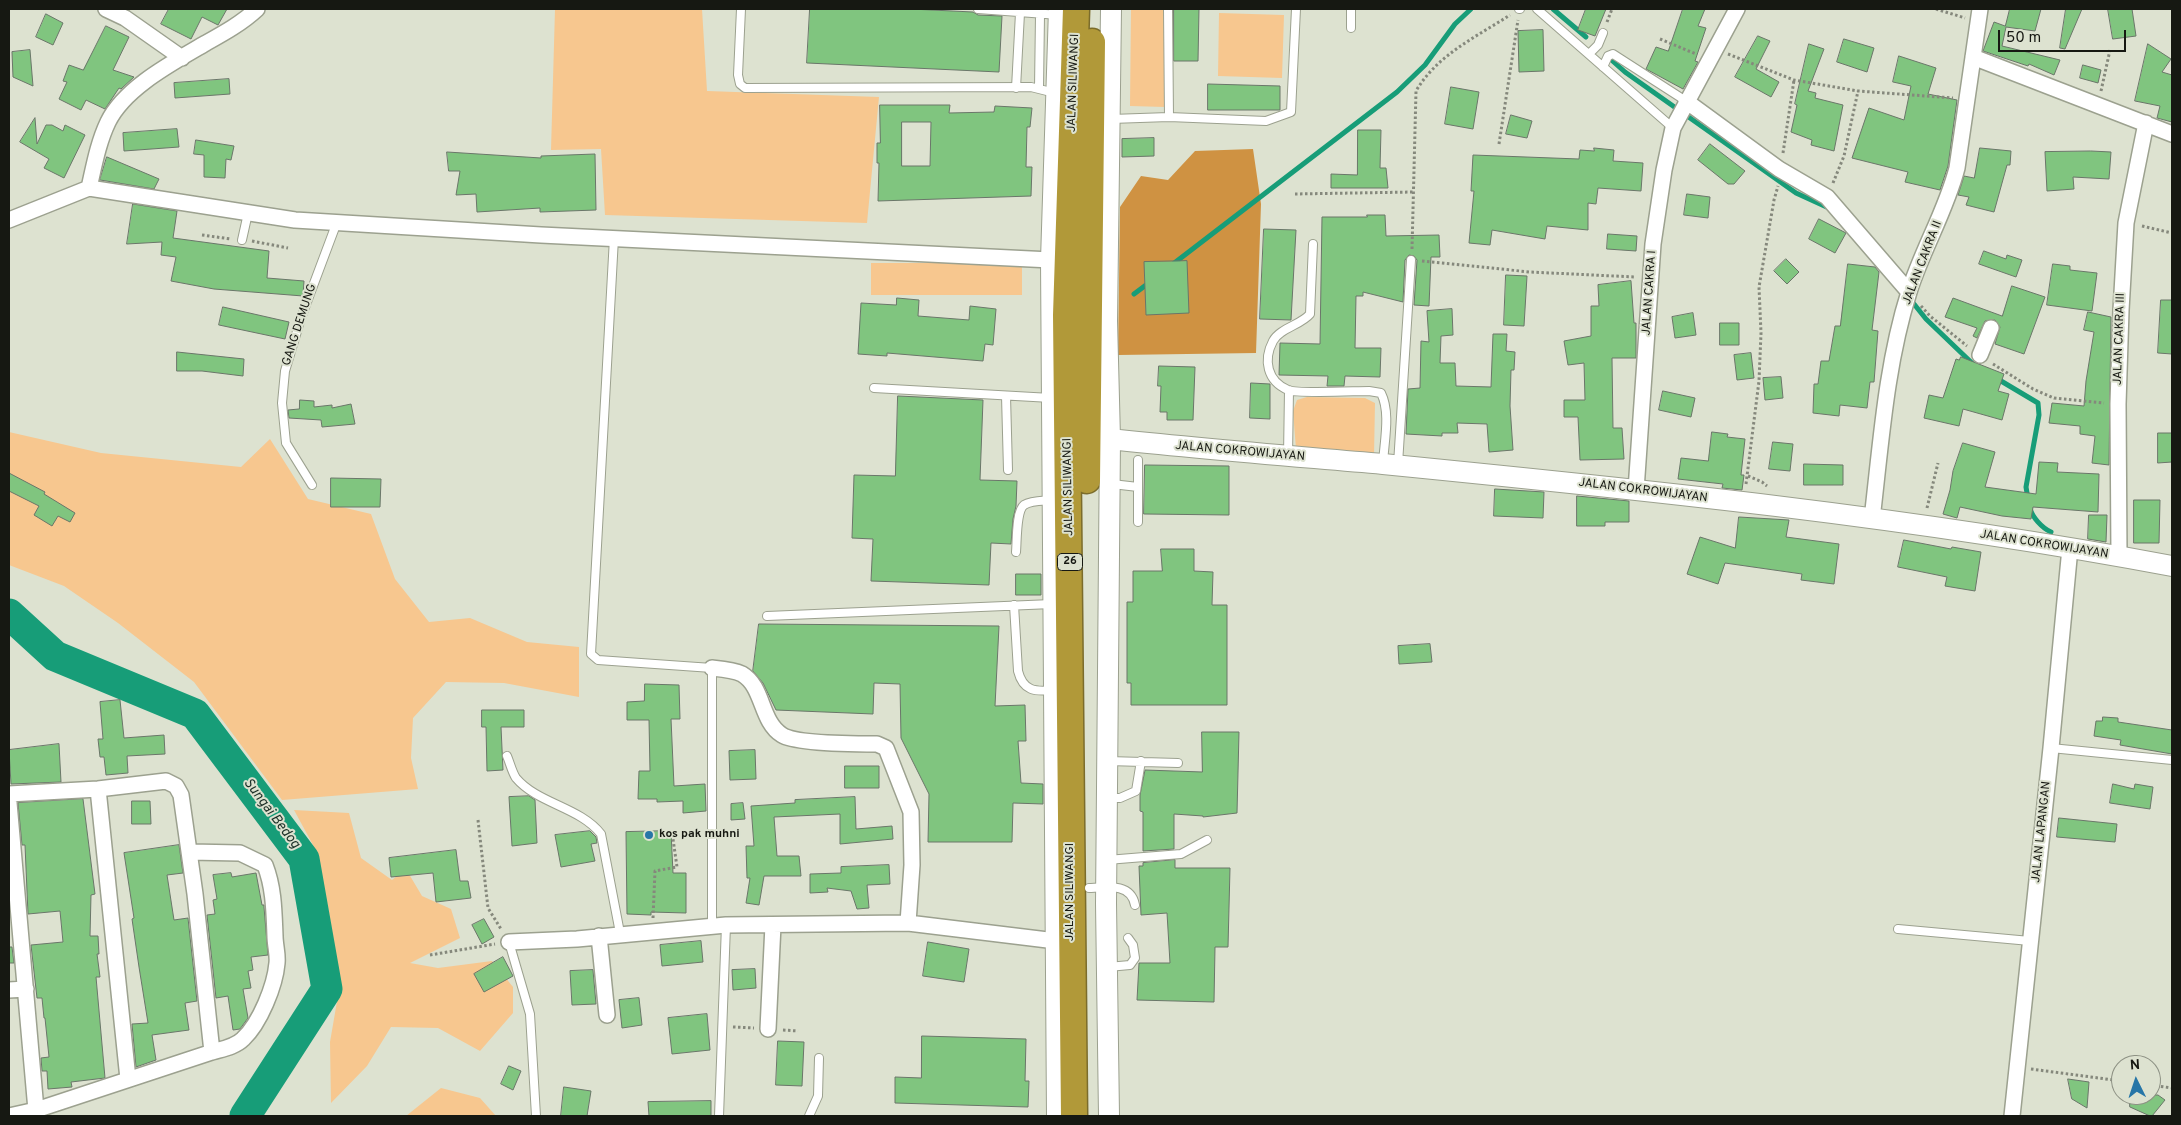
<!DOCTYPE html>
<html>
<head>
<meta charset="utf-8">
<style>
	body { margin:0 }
	#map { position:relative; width:2181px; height:1125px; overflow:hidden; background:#dde2d0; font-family:Overpass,sans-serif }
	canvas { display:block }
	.frame { position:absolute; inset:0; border:10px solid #161812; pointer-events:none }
	.north { position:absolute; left:2111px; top:1055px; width:50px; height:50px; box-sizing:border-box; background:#dde2d0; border:1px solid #8d9184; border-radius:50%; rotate:356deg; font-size:14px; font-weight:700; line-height:20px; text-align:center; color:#161812 }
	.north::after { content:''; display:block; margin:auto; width:18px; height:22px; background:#2776a7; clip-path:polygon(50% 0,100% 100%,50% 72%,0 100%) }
	.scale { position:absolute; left:1998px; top:30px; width:128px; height:22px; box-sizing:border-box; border:2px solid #161812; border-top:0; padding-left:6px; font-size:15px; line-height:18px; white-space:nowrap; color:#161812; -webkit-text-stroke:4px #dde2d0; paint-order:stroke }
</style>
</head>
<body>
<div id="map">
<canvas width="2181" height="1125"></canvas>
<div class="frame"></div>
<div class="north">N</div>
<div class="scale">50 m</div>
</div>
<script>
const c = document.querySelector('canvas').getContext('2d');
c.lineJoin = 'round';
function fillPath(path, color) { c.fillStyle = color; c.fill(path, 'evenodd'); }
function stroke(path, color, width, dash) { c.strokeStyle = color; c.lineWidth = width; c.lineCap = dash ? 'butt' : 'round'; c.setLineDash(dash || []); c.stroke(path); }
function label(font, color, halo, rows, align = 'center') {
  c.font = font + ' Overpass,sans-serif'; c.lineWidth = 4; c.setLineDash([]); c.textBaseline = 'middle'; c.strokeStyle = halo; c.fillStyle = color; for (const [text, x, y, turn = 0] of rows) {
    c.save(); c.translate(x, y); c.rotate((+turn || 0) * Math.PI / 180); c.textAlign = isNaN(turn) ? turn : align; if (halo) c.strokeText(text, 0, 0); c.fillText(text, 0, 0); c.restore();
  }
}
fillPath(new Path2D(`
	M555 9H702L707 91 879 97 867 223 605 215 601 149 551 150Z
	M1131 9H1166L1165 107 1130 106Z
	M1219 13 1284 15 1282 78 1218 76Z
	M871 263H1022V295H871Z
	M1307 397 1365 398 1375 403 1374 456 1296 449 1293 411 1297 400Z
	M9 432 101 453 241 467 270 439 308 499 371 514 395 579 429 622 470 618 527 642 579 647V697L504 683 446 682 413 718 411 758 418 789 282 800 194 682 118 623 64 586 9 565Z
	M294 810 349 813 361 858 392 880 406 869 422 896 451 909 460 938 410 963 438 968 492 961 513 987V1013L480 1051 438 1028 391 1027 367 1066 331 1103 330 1042 340 984 328 907 313 845Z
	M441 1088 480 1098 496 1116H406Z`), '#f7c78f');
fillPath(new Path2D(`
	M1253 149 1261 204 1256 353 1118 355 1120 207 1141 176 1168 180 1195 151Z`), '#cf9242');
stroke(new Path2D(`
	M1553 9 1586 37
	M1607 56 1625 72 1796 193 1831 209
	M1173 264 1397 92 1425 65 1455 24 1471 9
	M1134 294 1150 282
	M1910 299 1926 319 1974 365
	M1996 378 2038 403 2039 415 2026 487 2028 499
	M2030 508C2032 517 2042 528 2051 532`), '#179d78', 5);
stroke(new Path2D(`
	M9 614 55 656 195 714 304 859 327 989 245 1116`), '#179d78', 31);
const building = new Path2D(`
	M169 9H227L218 25 202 17 191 39 161 24Z
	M810 9H911L973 12 978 15 1002 16 999 72 807 63Z
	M1174 9H1199L1198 61H1174Z
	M1586 9H1606L1595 36 1578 30Z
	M1683 9H1705L1698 26 1706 28 1695 61 1698 62 1683 89 1646 69 1656 47 1668 51Z
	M2010 9H2041L2035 31 2006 27 2002 46 2060 60 2054 75 2029 64 2028 66 1983 51 1994 22 2005 26Z
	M2066 9H2082L2065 49 2060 48Z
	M2108 9H2132L2136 36 2113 39Z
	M46 14 63 23 53 45 36 37Z
	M106 26 129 37 113 70 134 77 121 89 119 88 105 109 86 100 81 110 59 99 67 82 63 81 69 65 83 70Z
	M1543 30 1544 71 1519 72 1518 31Z
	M1758 36 1770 41 1756 69 1779 82 1771 97 1735 77Z
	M1844 39 1874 48 1867 72 1837 62Z
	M1809 44 1824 49 1808 91 1816 93 1815 98 1843 105 1834 151 1811 145 1812 140 1791 132 1797 105 1795 104Z
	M2148 44 2171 59 2162 72 2172 75V122L2157 118 2160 106 2135 101Z
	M30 50 33 86 13 77 12 52Z
	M1899 56 1936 68 1928 94 1957 100 1948 166 1940 190 1905 182 1908 172 1852 158 1869 108 1904 120 1911 86 1893 82Z
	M2083 65 2101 70 2098 83 2080 78Z
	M229 79 230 94 175 98 174 83Z
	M1208 84 1280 86V110H1208Z
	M1451 87 1479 92 1473 129 1445 124Z
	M880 105H950L949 113 994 112 995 106 1032 108 1030 127H1027L1026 167H1032L1031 196 878 201 879 163H877V143H880ZM902 122H931L930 166H902Z
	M1511 115 1532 121 1527 138 1506 134Z
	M35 118 37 144 46 125H52L63 131 65 125 85 135 64 178 44 168 49 159 20 142Z
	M177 129 179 147 124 151 123 133Z
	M1358 130H1381L1380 168H1386L1388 188H1331V174L1357 175Z
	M1154 138V156L1122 157V139Z
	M196 140 234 146 231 160 226 159 225 178 204 177V155L194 154Z
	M1710 144 1745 171 1734 184H1728L1698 160Z
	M1594 148 1614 150 1613 161 1643 163 1641 191 1598 188 1596 204 1588 203V230L1547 226 1545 239 1492 230 1490 245 1469 243 1474 191H1471L1473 155 1579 159 1580 150 1594 151Z
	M1980 148 2011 151 2010 165H2007L1994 212 1966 205 1969 197 1958 195 1964 176 1974 178Z
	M2091 151 2111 152 2109 179 2073 177 2074 189 2047 191 2045 152Z
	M447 152 541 158V156L595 154 596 210 540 212V208L477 212 476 194 456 195 460 171H449Z
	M107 157 159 179 154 189 100 180Z
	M1687 194 1710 197 1708 218 1684 215Z
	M133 204 177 211 173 238 269 251 267 278 304 281 303 296 214 289 171 281 176 257 161 255 162 242 127 244Z
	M1367 215H1385L1386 236 1439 235 1440 257H1431L1429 306 1414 305 1417 260 1414 256 1409 255 1405 260 1403 302 1363 292V296H1356L1355 348H1381L1380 377 1345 376 1344 386H1327L1328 376 1279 375 1280 343 1320 344 1322 217H1367Z
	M1819 219 1846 233 1835 253 1809 239Z
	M1264 229 1296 230 1291 320 1260 319Z
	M1608 234 1637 236 1636 251 1607 249Z
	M1984 251 2006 259 2007 255 2022 260 2016 277 1979 264Z
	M1786 259 1799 272 1787 284 1774 271Z
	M1187 261 1189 313 1146 315 1144 262Z
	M1848 264 1875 267 1879 272 1872 330 1878 331 1874 382H1870L1867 408 1840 405 1839 416 1813 413 1814 384H1818L1821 361H1829L1835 326H1840Z
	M2053 264 2070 266V270L2097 273 2092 311 2047 305Z
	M1506 275 1527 276 1524 326 1504 325Z
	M1631 281 1634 323H1636V358H1612L1613 428H1622L1624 459 1580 460 1578 417H1564V400H1585L1584 363 1568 365 1564 341 1591 336V306H1599L1598 285Z
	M2012 286 2045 297 2024 354 1995 344 2000 327 1995 320 1985 321 1977 338 1973 336 1977 328 1945 317 1953 298 2002 316Z
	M897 298 919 300 918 316 969 320 970 306 996 309 993 345 985 344 983 361 887 353V356L858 354 861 303 896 305Z
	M2161 300H2172V354L2158 353Z
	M223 307 289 322 285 339 219 325Z
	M1452 309 1453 335 1441 336 1440 363H1455L1456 386 1491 387 1493 334H1507L1506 351 1515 352 1514 370H1511L1510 406 1513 450 1489 452 1487 424 1457 423 1458 433H1442V436L1406 434 1408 389 1420 388 1421 341 1429 342 1427 311Z
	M2088 312 2111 317 2109 465 2092 463 2095 436 2080 434V426L2049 423 2052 403 2084 406 2086 381 2094 332 2084 330Z
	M1693 313 1696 335 1675 338 1672 317Z
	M1720 323H1739V345H1720Z
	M177 352 244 359 243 376 202 371H177Z
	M1751 353 1754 378 1737 380 1734 355Z
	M1961 357 2004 374 1998 391 2009 394 2002 420 1963 409 1959 426 1924 418 1929 395 1943 398 1956 359 1959 360Z
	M1159 366 1195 367 1193 420H1167V412H1160L1161 386H1158Z
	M1781 377 1783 398 1765 400 1763 378Z
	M1251 383 1270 384V419L1250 418Z
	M1663 391 1695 398 1691 417 1659 410Z
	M898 396 983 400 980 480 1017 481 1016 506 1013 519 1011 544 991 543 989 585 871 581 873 539 852 538 854 475 895 476Z
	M300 400 314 401V407L332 405V408L351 404 355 424 322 427 321 420 289 418 288 410 299 409Z
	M1712 432 1728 434 1727 437 1745 439 1741 475H1744L1742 490 1722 488 1723 484 1678 479 1681 458 1708 461Z
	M2158 433H2172V462L2158 463Z
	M1773 442 1793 444 1790 471 1769 469Z
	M1963 443 1995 452 1985 487 2036 494 2039 462 2058 463 2057 472 2099 474 2098 512 2033 507 2031 519 2002 516 1960 507 1957 518 1943 514 1950 490 1953 471Z
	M1804 464 1843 465V485H1804Z
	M1145 465 1229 466V515L1144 514Z
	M9 473 45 492 44 494 75 513 70 522 58 516 52 526 34 515 39 506 9 491Z
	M331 478 381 479 380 507H331Z
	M1495 489 1544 492 1543 518 1494 516Z
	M1577 496 1629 501V522H1605V526H1577Z
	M2134 500H2160L2159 543H2134Z
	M2089 515H2107L2106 542 2088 539Z
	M1739 517 1789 520 1786 537 1839 544 1834 584 1801 580 1802 574 1725 563 1718 584 1687 574 1700 537 1735 548Z
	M1904 540 1951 549 1952 547 1981 552 1975 591 1945 586 1947 577 1898 567Z
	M1161 549H1194V571L1213 572 1212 605H1227V705H1131V683H1127V602H1133V571H1162Z
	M1016 574H1041V595H1016Z
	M759 624 999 626 995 706 1025 705 1026 741H1018L1021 783 1043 784V804L1013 803 1012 842H928L929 794 901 738 900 684 874 683 873 714 776 710 763 683 753 671Z
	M1430 644 1432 662 1399 664 1398 646Z
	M645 684 679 685 680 719H671L674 786 705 784 706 811 683 813V801L657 802V799H638L639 771H650L649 720H627V702L644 701Z
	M120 700 124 738 164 735 165 754 127 756 128 773 106 775 104 757H100L98 739H103L100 702Z
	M482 710H524V727H501L503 770 487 771 486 727H482Z
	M2103 717 2118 718V722L2172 730V754L2120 745 2121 740 2094 736 2096 721H2102Z
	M1202 732H1239L1237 813 1203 817V816L1174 814V849L1143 851V812L1140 811V795L1145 770 1202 772Z
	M59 744 61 782 11 784 9 750Z
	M755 750 756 779 730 780 729 751Z
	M845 766H879V788H845Z
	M2113 784 2134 789 2135 784 2153 787 2150 809 2110 803Z
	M529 796 535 800 537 843 512 846 509 797Z
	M855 797 856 829 892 826 893 839 840 844V814L774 817 777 856H799L801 876H764L759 905 746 903 750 878H747L746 846H754L751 806 795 803V800Z
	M83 799 95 894 91 895 90 936H98L99 954H97L100 977H96L105 1078 71 1082 72 1087 48 1089 47 1071H42L41 1058 49 1057 45 1018H44L42 998H37L31 945 63 942 60 911 28 914 25 845H22L18 803Z
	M132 801H150L151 824H132Z
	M743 803 745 819 731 820V804Z
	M2059 818 2117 824 2115 842 2057 837Z
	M590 831 596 837 597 843 591 844 595 861 561 867 555 835Z
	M671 831 673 873H686V913L651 912V915L627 914 626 832Z
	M179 845 183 873 167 875 174 920 188 918 197 1001 185 1003 189 1030 152 1035 156 1060 136 1067 132 1024 148 1023 139 967 132 919 134 918 124 853Z
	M456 850 460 881H468L471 898 436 902 433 873 391 877 389 858Z
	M1175 860V868H1230L1228 947H1215L1214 1002 1137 1000 1139 963H1170L1167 913 1141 915 1139 866H1143V863Z
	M889 865 890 884 867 885 869 908 857 909 851 891 827 888 828 892 810 893V874L841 873V867Z
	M231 873 232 877 256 873 262 905H264V907L268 955 251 957 253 970 248 971 251 988 243 989 248 1018 240 1029 233 1030 228 996 216 998 207 915 215 914 213 900 217 899 213 875Z
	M484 919 494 937 482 944 472 925Z
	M701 941 703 962 662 966 660 945Z
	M928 942 969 949 964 982 923 976Z
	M9 947H12L14 963H9Z
	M503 957 513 976 484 992 474 974Z
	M755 969 756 988 733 990 732 970Z
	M593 970 596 1004 572 1005 570 971Z
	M639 998 642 1025 622 1028 619 1000Z
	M707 1014 710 1050 672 1054 668 1018Z
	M922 1036 1026 1039 1025 1081H1029L1028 1107 895 1103V1077L921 1078Z
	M778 1041 804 1042 802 1086 776 1085Z
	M509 1066 521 1071 513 1090 501 1084Z
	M2068 1079 2089 1082 2087 1108 2072 1099Z
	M564 1087 591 1091 587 1116H561Z
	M2130 1095H2158L2165 1100 2152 1116H2150L2130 1107Z
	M711 1101V1116H649L648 1102Z`);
fillPath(building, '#80c57f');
stroke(building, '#6a7669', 1);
const lane = new Path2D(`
	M741 9 738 75 740 84 745 88 1031 87 1055 93
	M978 9 1059 15
	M1168 9 1169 117
	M1519 9H1520
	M1537 9 1673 128
	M1351 28V9
	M1589 54 1598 45 1603 33
	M1603 67 1608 56 1613 54 1686 101
	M1016 88 1020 13
	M1039 88 1040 15
	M1111 119 1169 117 1266 121 1291 112 1296 9
	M614 238 591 654 598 660 712 668V926
	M242 240 248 213
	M1313 244 1310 314C1301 325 1280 328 1273 341 1263 360 1267 381 1288 390 1297 394 1355 391 1369 391L1381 393C1391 413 1384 442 1383 464
	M874 388 1051 398
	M1006 396 1008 470
	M1288 456 1289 390
	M1138 460V522
	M1398 464 1411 260
	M1112 484 1138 487
	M312 485 286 443 282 403 285 371 301 318 337 222
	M1016 552C1017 542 1016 511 1024 505 1032 500 1044 501 1052 500
	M1014 605 1018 671C1023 691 1035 692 1053 690
	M767 616 1052 604
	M2051 748 2172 760
	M507 756C510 763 512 772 516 778 538 804 580 807 601 834L620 933
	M1108 761 1178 763
	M1107 798H1120L1136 791 1141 761
	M1107 860 1181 854 1207 840
	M1089 888C1107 887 1131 883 1135 905
	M1898 929 2030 941
	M509 942 530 1014 536 1116
	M1108 967 1130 965 1135 958 1133 945 1128 938
	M719 1116 726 925
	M809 1116 818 1096 819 1058`);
const street = new Path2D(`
	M106 9 125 18 182 58
	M1973 57 2172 134
	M1686 101 1779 169 1827 197 1909 292
	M89 188 295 220 541 235 1051 260
	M9 220 89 188C94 166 98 143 108 122 125 87 174 62 206 43 224 33 242 23 257 9
	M1980 355 1991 328
	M1636 490 1653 244 1664 170 1673 128 1737 9
	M1872 519C1881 443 1886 365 1909 292 1922 250 1946 211 1957 168L1980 9
	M2119 556 2118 404 2121 310 2126 223 2146 123
	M712 668C722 669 734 670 742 674 764 687 760 721 782 735 796 744 857 744 877 744L886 748 911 812 912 865 908 923
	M98 789 128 1079
	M9 794 98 789 166 781 176 786 181 795 195 894 212 1052 36 1110 9 1116
	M9 803 36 1110
	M190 852 240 853 265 865C274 888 274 912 275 936 275 945 278 954 277 963 275 986 260 1023 243 1039 235 1047 222 1049 212 1052
	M599 936 607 1015
	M509 942 577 939 726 925 908 923 1056 941
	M9 990 26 989
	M768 1029 773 925
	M2012 1116 2051 748 2070 548`);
const secondary = new Path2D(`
	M1110 439C1201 449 1292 456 1383 464 1647 490 1912 517 2172 566
	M1057 1116 1051 260 1059 9
	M1109 1116 1106 903 1110 439 1107 321 1111 9`);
const highway = new Path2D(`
	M1087 480 1092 42
	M1074 1116 1066 315 1076 9`);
stroke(lane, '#9ca18f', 10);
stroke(street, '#9ca18f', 18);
stroke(secondary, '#9ca18f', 22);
stroke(highway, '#7b6c2b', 29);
stroke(new Path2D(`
	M1936 9 1965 18
	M1607 22 1612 9
	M1660 39 1696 54
	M1728 54 1794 80 1858 91 1953 98
	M2101 91 2110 50
	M1499 144 1518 20
	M1783 153 1794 80
	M1833 183 1844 156 1858 91
	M1295 194 1414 192
	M2142 226 2172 233
	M202 235 231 239
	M252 241 288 248
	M1412 249 1416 91C1437 55 1476 37 1510 15
	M1422 261 1530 272 1635 277
	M1921 306 1930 316 1967 346
	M1993 364 2033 389 2054 398 2104 403
	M1748 476 1762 482 1767 486
	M1746 484 1759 381 1761 333 1759 287 1774 200 1778 186
	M1927 508 1938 463
	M478 820 488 908 501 929
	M653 918 655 871 677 867 673 839
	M430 955 495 944
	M733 1027 754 1028
	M783 1030 798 1031
	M2031 1069 2121 1081
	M2151 1085 2172 1088`), '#85887c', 3, [2.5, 2.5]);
stroke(lane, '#fff', 8);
stroke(street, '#fff', 15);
stroke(secondary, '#fff', 20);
stroke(highway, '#b19939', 26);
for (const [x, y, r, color] of [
	[649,835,5,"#2776a7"]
]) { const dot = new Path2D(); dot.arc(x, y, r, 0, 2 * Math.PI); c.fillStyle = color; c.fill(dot); stroke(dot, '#dde2d0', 2); }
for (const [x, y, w] of [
	[1070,562,25]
]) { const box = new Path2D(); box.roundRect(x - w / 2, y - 8.5, w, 17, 4); c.fillStyle = '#dde2d0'; c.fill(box); stroke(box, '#161812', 1); }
label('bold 11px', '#161812', null, [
	["26",1070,562]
]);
label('12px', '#161812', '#dde2d0', [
	["JALAN SILIWANGI",1074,83,-88],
	["JALAN CAKRA II",1923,263,-69],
	["JALAN CAKRA I",1650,293,-86],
	["GANG DEMUNG",300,325,-72],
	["JALAN CAKRA III",2120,339,-88],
	["JALAN COKROWIJAYAN",1240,452,5],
	["JALAN SILIWANGI",1069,487,-91],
	["JALAN COKROWIJAYAN",1643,491,7],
	["JALAN COKROWIJAYAN",2044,545,9],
	["JALAN LAPANGAN",2042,832,-84],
	["JALAN SILIWANGI",1071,892,-90]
]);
label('bold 12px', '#161812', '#dde2d0', [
	["kos pak muhni",659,835]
], 'left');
label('italic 14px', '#1a2e26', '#dde2d0', [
	["Sungai Bedog",271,814,53]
]);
</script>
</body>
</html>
